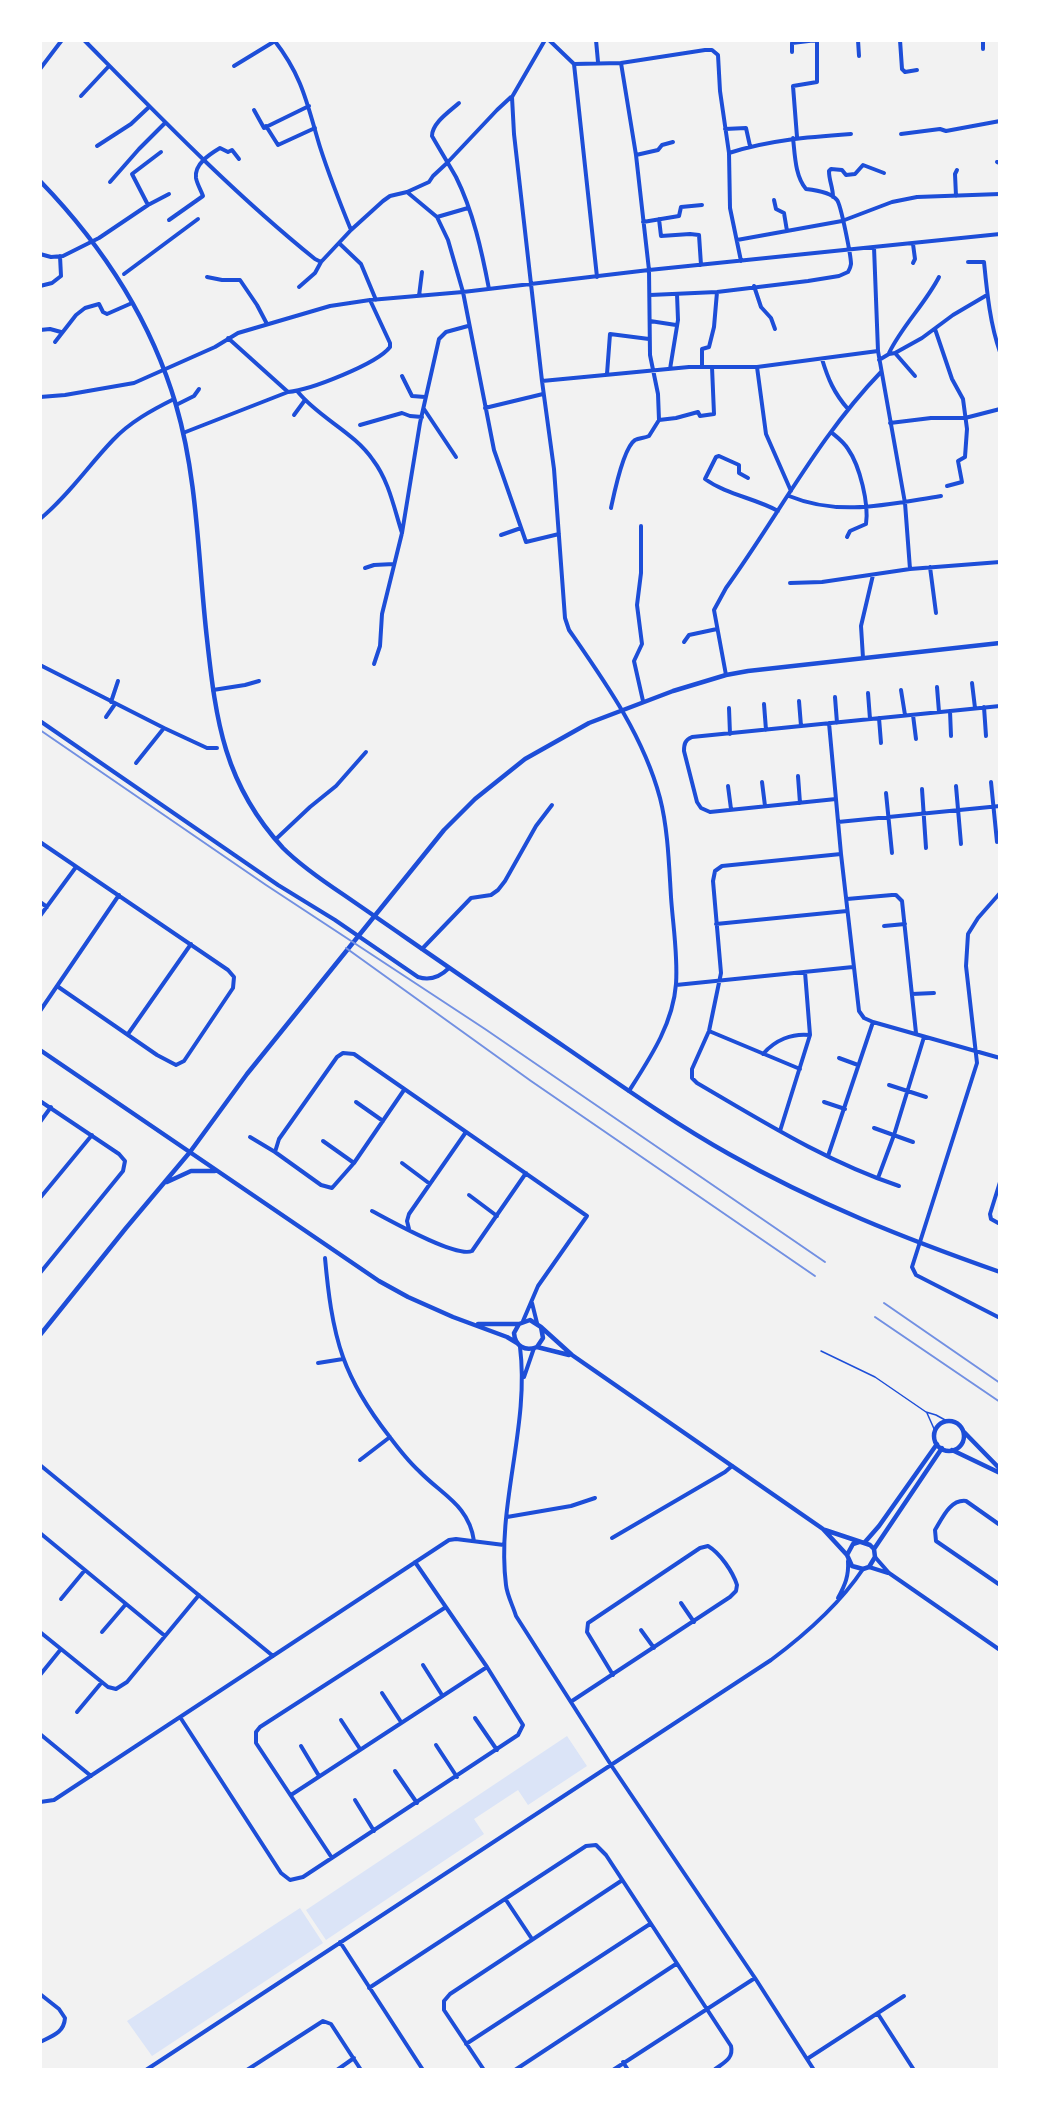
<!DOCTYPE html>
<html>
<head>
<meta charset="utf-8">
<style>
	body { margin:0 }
	#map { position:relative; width:1040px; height:2110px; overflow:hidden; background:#f2f2f2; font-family:"Exo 2",sans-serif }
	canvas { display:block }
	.frame { position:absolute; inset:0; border:42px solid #fff; pointer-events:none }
</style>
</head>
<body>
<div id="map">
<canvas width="1040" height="2110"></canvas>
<div class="frame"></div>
</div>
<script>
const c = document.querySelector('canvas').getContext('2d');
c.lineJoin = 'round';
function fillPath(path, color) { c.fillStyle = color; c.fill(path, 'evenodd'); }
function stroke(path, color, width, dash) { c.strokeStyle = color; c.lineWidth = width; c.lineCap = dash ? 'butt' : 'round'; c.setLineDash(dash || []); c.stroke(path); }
fillPath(new Path2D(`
	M567 1736 587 1766 528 1805 518 1790 474 1819 484 1834 326 1940 306 1910Z
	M300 1908 323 1943 152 2056 127 2021Z`), '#dbe4f7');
stroke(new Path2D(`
	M821 1351 875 1377 926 1412 936 1415 947 1421
	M927 1413 935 1431`), '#1d4ed8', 1.5);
stroke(new Path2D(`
	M84 40C159 116 232 192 315 259L321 262 351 230 383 201 390 196 407 192 429 182 433 176 447 163 497 110 511 97
	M274 40C303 77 307 104 320 147 329 175 340 203 351 230
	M545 40 512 97 514 134 542 381 554 469 565 618 569 630C605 682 643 735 660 798 668 829 669 865 671 897 673 926 678 955 676 984 673 1024 650 1058 629 1091
	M549 40 574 64 597 277
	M596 40 598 62
	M858 40 859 56
	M900 40 902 69 905 72 917 70
	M983 40V49
	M792 52V43L817 40V82L793 86 797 137
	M574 64 621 63 705 50H712L718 55 720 91 729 153 730 208 741 261
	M234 66 275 41
	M40 69 62 40
	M81 96 109 66
	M459 103C450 111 432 123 432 136 440 150 448 163 456 177 473 211 482 252 489 289
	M254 110 264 128 309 106
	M266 126 278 145 315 128
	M725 129 746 128 750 146
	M901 134 940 129 946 131 1000 121
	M97 146 131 124 149 107
	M729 153C769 140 809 137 851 134
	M636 155 658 150 662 145 673 142
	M997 162 1000 163
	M110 182 139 149 165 123
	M407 192 437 217 448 240 463 292 494 450 526 542 559 534
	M956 196 955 174 957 170
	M833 197C833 187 829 181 829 171L831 169 842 170 846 175 855 174 863 165 884 173
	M774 200 776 209 784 213 787 231
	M148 205 132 174 161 152
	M437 217 468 208
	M659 219 661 236 690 234 699 235 701 265
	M169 220 203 196C201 190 197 184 196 178 194 164 210 154 220 148L228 152 232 150 239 159
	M643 222 679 216 681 207 702 205
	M737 240 842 221 892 202 917 197 1000 194
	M340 244 361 264 376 300
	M874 247 878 351
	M40 254 51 257 63 256 99 238 148 205 169 194
	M968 262H984C987 292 990 324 1000 352
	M913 263 915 259 913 244
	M124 274 198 219
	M207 277 222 280H240L257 305 267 324
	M40 286 52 283 61 276 60 256
	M754 286 761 307 771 318 775 329
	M299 287 315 273 321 262
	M650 295 717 292 808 281 839 276 848 272C850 268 850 269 851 264 851 256 841 205 837 200 831 192 815 190 806 189 795 176 795 155 793 138
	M419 296 422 272
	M650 321 676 325
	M935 329 952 379 963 399 967 429 965 457 958 461 962 482 947 486
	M40 330 50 329 61 332
	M228 338 288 392
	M55 342 76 315 85 308 99 304 103 312 107 314 132 303
	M889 353C902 326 925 304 939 277
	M895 353 915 376
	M822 359C828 379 834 393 848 409
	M879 360 889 354 895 353 922 338 953 315 987 295
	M702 367V349L709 347 714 327 717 292
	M757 367 766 434 791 491
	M670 369 678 320 677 294
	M607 374 610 334 649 339
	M402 376 412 396 425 397
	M542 381 689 367H757L878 351 905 503 910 569 1000 562
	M298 392C319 418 354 432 373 460 389 481 394 508 402 533
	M40 397 65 395 134 383 215 347 238 333 330 306 370 300 463 292 649 270 1000 234
	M176 405 194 396 199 389
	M485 408 543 394
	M424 409 456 457
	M294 415 305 400
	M659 420 676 418 698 412 700 416 714 414 712 367
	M890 423 931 418H965L1000 409
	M360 425 402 413 410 416 422 417
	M831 432C837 437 844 442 848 449 860 466 869 504 866 524L850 531 847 537
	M183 433 288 392C310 390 377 364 390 347V343L370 300
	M748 478 739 473V465L719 456 716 457 705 479C727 495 755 498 778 511
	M789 496C840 517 889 504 941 496
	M611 508C614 494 623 448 635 440 639 438 645 438 649 436L659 420 658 394 650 355 649 270 636 155 621 63
	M40 519C68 496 88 466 113 440 130 422 152 410 174 399
	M641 526V573L637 605 642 644 634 661 643 701
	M501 535 521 528
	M930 567 936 613
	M365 568 374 565 394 564
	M790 583 822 582 910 569
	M684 642 689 635 717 629
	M863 658 861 626 873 575
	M374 664 380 646 382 614 402 533 420 423 439 339 446 332 468 326
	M40 665 164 728
	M726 675 714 610 726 588C778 516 819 436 881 372
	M972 683 975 708
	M937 687 939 712
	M213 690 245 685 259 681
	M901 690 905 715
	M868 693 870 719
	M835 697 837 723
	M799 701 801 726
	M111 702 118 681
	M764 704 766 730
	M984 707 986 736
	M729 708 730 734
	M950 711 951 736
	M913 715 916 739
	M106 717 115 704
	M879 718 881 743
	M40 721 278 885 335 920 418 977C430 981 441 976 449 968
	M829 723 841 854 859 1011 864 1018 873 1022 1000 1058
	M136 763 164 728 207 748H217
	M798 776 800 803
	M762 782 765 806
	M991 782 997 842
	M728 786 731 809
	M956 786 961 844
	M922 789 926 848
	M886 793 892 853
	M836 799 710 812 701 808 697 802 684 751C684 744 685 740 692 737L1000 706
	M838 822 1000 806
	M276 839 310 807 336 786 366 752
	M40 842 228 970 234 977 233 988 184 1061 176 1065 157 1055 57 986
	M841 854 722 866 715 871 713 881 721 973 709 1031 692 1069V1078L697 1083C762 1121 827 1162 899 1186
	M1000 893 978 918 968 934 966 966 977 1063 912 1267 916 1275 1000 1318
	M847 899 892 895H896L902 901 916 1033
	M40 902 47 907
	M40 916 76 867
	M716 924 847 911
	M884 926 905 924
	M422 949 471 898 491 895 498 890 505 881 536 826 552 805
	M676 985 853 967
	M912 994 934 993
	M40 1011 119 895
	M709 1031 800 1069
	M128 1034 191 944
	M763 1054C775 1040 792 1033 810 1035
	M839 1058 858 1065
	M889 1085 926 1097
	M40 1101 119 1154 125 1161 123 1171 40 1273
	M356 1102 383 1121
	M824 1102 845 1109
	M40 1122 51 1107
	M874 1128 913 1142
	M780 1131 810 1035 805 972
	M250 1137 275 1152 321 1185 332 1188 354 1163 404 1090
	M323 1141 354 1163
	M275 1152 279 1139 337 1057 343 1053 354 1054 587 1216 538 1286 523 1321
	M828 1156 873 1022
	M402 1163 430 1184
	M878 1178 894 1135 924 1037
	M1000 1182 990 1214 991 1219 1000 1224
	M469 1195 497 1216
	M40 1198 92 1135
	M372 1211C389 1220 456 1258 472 1251L526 1173
	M409 1229 407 1221 409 1214 466 1132
	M325 1258C328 1291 332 1326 343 1357 353 1385 371 1413 389 1436 398 1448 408 1461 419 1471 442 1495 469 1505 474 1541
	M532 1303 537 1323
	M520 1347C530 1426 496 1506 506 1585 507 1595 513 1606 516 1616L613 1768 755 1978 814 2070
	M318 1363 343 1359
	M524 1377 534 1348
	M360 1460 390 1437
	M40 1465 273 1656
	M507 1517 571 1506 595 1498
	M1000 1525 966 1501C950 1499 942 1519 935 1530L936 1541 1000 1585
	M40 1533 165 1636
	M612 1538 725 1472 732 1466
	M875 1557 889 1573 1000 1650
	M869 1567 888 1573
	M838 1598C845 1585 849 1576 848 1561
	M61 1599 85 1570
	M681 1603 694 1622
	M641 1630 654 1648
	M40 1632 108 1687 116 1689 127 1682 199 1595
	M102 1632 126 1604
	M423 1665 442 1695
	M40 1675 61 1649
	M382 1693 401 1722
	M572 1701 730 1597 736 1591 737 1585C733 1572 720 1553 708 1546L700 1548 588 1623 587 1632 613 1675
	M77 1712 102 1682
	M180 1717 281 1873 290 1880 303 1877 518 1735 523 1725 487 1667 415 1562
	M475 1718 497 1750
	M341 1720 360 1749
	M40 1734 91 1776
	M436 1745 457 1777
	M301 1746 319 1776
	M395 1771 417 1803
	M291 1795 487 1667
	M355 1800 374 1831
	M40 1802 54 1800 449 1540 456 1539 504 1545
	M332 1858 256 1743V1732L260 1727 446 1607
	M506 1900 532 1939
	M340 1942 423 2070
	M369 1988 586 1846 596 1845 606 1855 731 2046C734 2059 723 2063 714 2070
	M40 1994 59 2009 65 2018C64 2033 52 2036 40 2042
	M878 2014 914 2070
	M466 2044 650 1924
	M807 2059 904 1996
	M623 2062 628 2070
	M146 2070 771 1660C806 1634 839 1605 863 1569
	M247 2070 323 2021 331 2024 361 2070
	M337 2070 354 2058
	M484 2070 444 2010V2001L450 1994 621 1881
	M515 2070 676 1964
	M613 2070 755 1978`), '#1d4ed8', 4);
stroke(new Path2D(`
	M40 181C101 244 151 320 176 405 198 480 198 561 207 639 216 721 224 784 283 848 301 866 323 881 344 895 418 946 491 997 565 1047 619 1084 672 1122 729 1154 815 1203 906 1239 1000 1272
	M40 1050 379 1281 408 1297 453 1317 507 1337 517 1343
	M167 1182 191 1171H215
	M478 1324H519L530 1320 541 1327 543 1338 537 1347C525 1352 515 1346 514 1333L519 1324
	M541 1327 572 1355 823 1529 847 1555
	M40 1335 126 1228 190 1152 247 1074 444 830 475 799 525 759 589 723 673 691 726 675 748 671 1000 643
	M537 1347 569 1355
	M934 1436a15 15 0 1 1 30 0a15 15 0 1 1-30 0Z
	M964 1432 1000 1469
	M952 1450 1000 1473
	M825 1530 870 1545 874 1549 875 1557 869 1567 863 1569 852 1566 847 1555 853 1544 859 1542
	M865 1542 879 1526 937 1444
	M874 1549 942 1448`), '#1d4ed8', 4.5);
stroke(new Path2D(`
	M40 730 266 885 485 1029 825 1262
	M346 948 531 1081 815 1276
	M884 1303 1000 1383
	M875 1317 1000 1402`), '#7290e2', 2);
</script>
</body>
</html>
